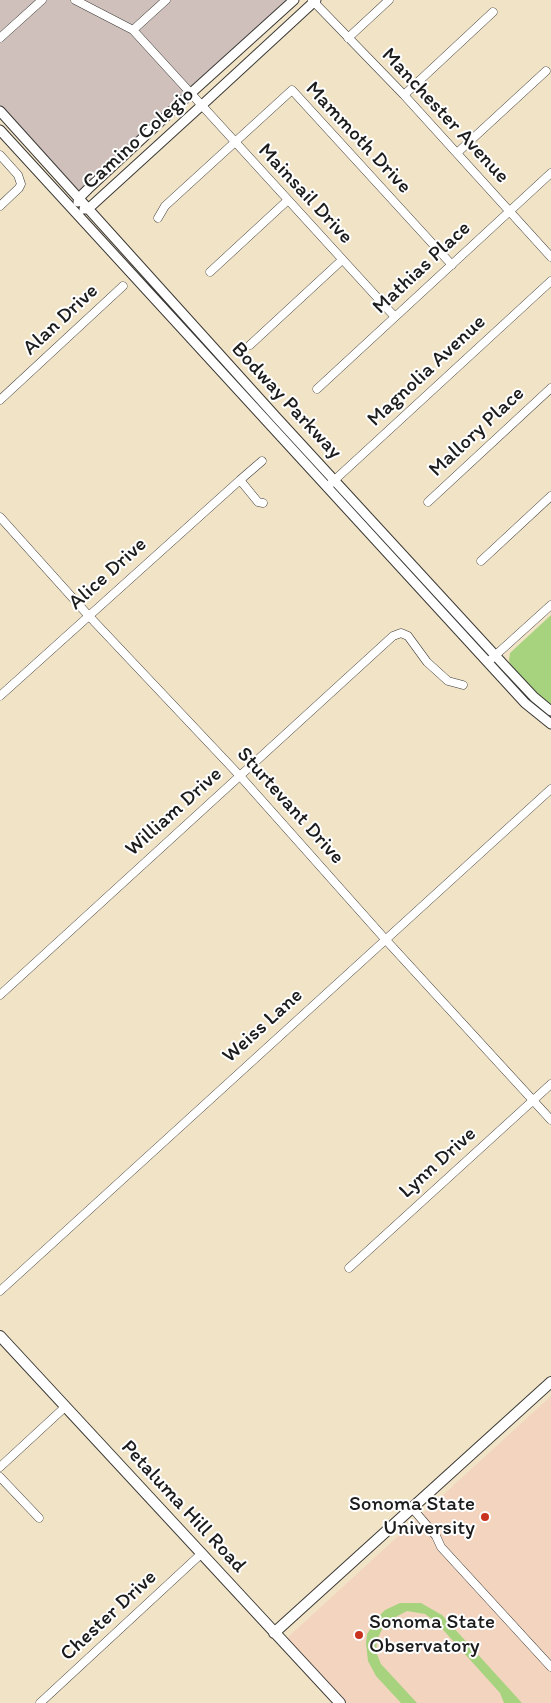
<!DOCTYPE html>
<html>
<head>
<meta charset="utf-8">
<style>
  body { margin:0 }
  canvas { display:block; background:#f1e3c6 }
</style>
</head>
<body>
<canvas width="551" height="1703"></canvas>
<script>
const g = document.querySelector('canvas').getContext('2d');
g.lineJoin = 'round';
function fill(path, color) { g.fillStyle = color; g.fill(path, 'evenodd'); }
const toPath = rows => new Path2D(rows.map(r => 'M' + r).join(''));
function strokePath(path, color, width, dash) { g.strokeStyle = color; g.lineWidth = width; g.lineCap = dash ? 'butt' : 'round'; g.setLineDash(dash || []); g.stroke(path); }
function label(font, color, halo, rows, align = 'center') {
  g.font = font + ' Itim,sans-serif'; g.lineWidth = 4; g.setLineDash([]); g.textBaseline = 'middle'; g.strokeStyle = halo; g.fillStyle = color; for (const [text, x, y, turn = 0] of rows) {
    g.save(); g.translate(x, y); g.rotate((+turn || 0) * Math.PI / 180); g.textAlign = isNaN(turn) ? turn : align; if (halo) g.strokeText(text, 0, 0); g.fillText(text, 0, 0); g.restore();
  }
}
fill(toPath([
  [551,1396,551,1703,347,1703,287,1638]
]), '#f3d4bf');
fill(toPath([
  [0,0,294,0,79,198,0,111]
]), '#cfc0bb');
fill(toPath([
  [551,615,551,706,531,689,511,668,509,660,510,653],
  [400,1603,421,1603,442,1615,522,1703,504,1703,500,1693,436,1622,425,1614,407,1611,390,1620,383,1627,377,1640,376,1652,381,1664,417,1703,401,1703,376,1676,368,1661,366,1643,367,1634,378,1617,385,1610]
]), '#a7d37f');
const minor = toPath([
  [75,0,133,30,395,317],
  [312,0,404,95,551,257],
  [133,30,166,0],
  [0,38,42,0],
  [348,38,389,0],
  [404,95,493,12],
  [457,153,546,71],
  [0,155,18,175,21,184,19,188,0,206],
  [158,218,165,206,292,90,452,265],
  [210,272,288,200],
  [250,345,342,260],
  [317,389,551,173],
  [0,400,123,286],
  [240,480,262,461],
  [327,487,551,281],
  [428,502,551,388],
  [0,517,88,615,240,776,385,939,551,1120],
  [481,561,551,496],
  [488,662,551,605],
  [0,696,240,480,258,502,263,503],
  [0,995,393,636,401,633,408,636,427,662,448,681,463,685],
  [349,1268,551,1084],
  [0,1291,551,789],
  [0,1467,65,1407],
  [0,1477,39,1518],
  [412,1508,436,1536,441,1547,551,1667],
  [40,1703,201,1554]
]);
const tertiary = toPath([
  [0,111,277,418,504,665,534,697,551,711],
  [0,130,525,703,551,724],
  [78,202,79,198,88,189,190,94,294,0],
  [84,209,88,209,201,106,316,0]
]);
const secondary = toPath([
  [0,1336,340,1703],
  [274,1633,551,1382]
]);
strokePath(minor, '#3c3a36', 9);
strokePath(tertiary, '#3c3a36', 11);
strokePath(secondary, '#3c3a36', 12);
strokePath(minor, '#fff', 8);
strokePath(tertiary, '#fff', 9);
strokePath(secondary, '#fff', 10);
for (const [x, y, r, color] of [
  [485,1517,5,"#c8321e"],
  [359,1635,5,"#c8321e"]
]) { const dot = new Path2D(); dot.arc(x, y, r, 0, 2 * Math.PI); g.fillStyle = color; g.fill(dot); strokePath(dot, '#fff', 2); }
label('21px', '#1c1c1c', '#fff', [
  ["Manchester Avenue",445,116,47],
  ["Mammoth Drive",358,138,47],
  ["Camino Colegio",139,139,-42],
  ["Mainsail Drive",305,194,47],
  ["Mathias Place",422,268,-43],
  ["Alan Drive",61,320,-43],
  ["Magnolia Avenue",427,371,-43],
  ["Bodway Parkway",286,401,47],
  ["Mallory Place",477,432,-43],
  ["Alice Drive",108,574,-42],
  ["Sturtevant Drive",290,806,48],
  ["William Drive",174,812,-42],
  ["Weiss Lane",263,1026,-42],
  ["Lynn Drive",438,1163,-42],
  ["Petaluma Hill Road",183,1507,47],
  ["Chester Drive",109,1616,-43]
]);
label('21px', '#1c1c1c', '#fff', [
  ["Sonoma State",475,1505],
  ["University",475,1529],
  ["Sonoma State",369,1623,"left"],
  ["Observatory",369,1647,"left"]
], 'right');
</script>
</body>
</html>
